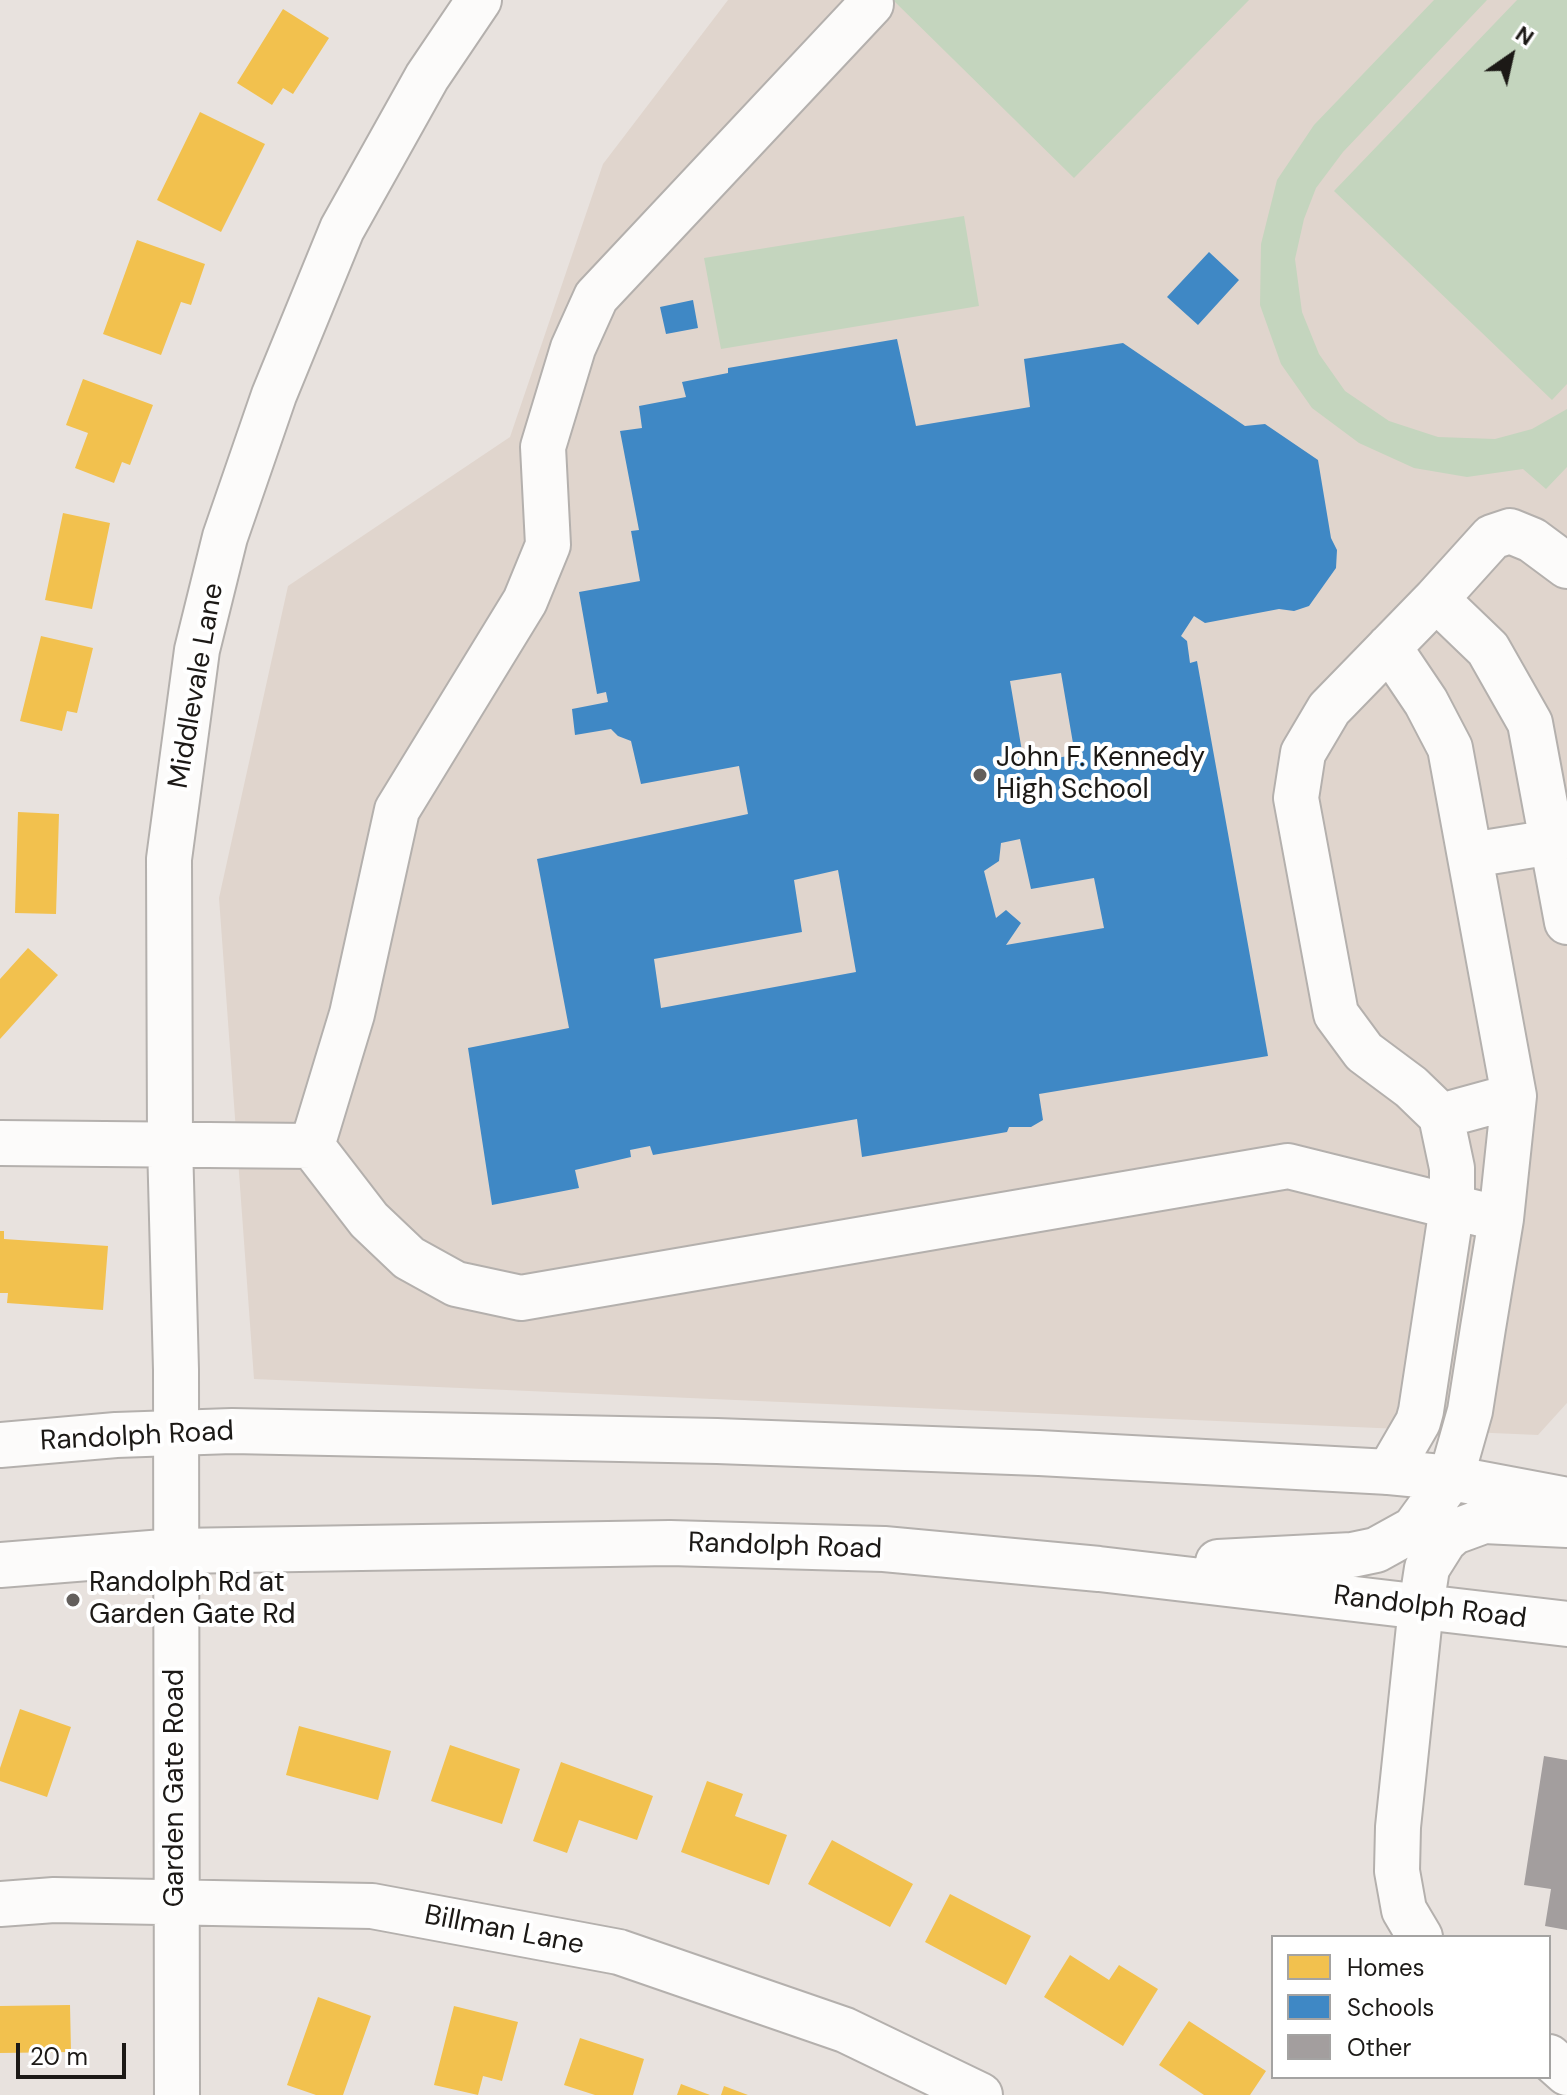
<!DOCTYPE html>
<html>
<head>
<meta charset="utf-8">
<style>
  body { margin:0 }
  #map { position:relative; width:1567px; height:2095px; overflow:hidden; background:#e8e2de; font-family:"DM Sans",sans-serif }
  canvas { display:block }
  .legend { position:absolute; left:1271px; top:1935px; width:280px; height:144px; box-sizing:border-box; background:#fff; border:2px solid #a4a3a2; margin:0; padding:10px 14px; list-style:none; font-size:24px; color:#1c1916 }
  .legend li { display:flex; align-items:center; gap:16px; height:40px }
  .legend b { width:40px; border:2px solid #a4a3a2 }
  .north { position:absolute; left:1471px; top:16px; width:80px; height:80px; -webkit-text-stroke:6px #fff; paint-order:stroke; rotate:34deg; font-size:22px; font-weight:700; line-height:32px; text-align:center; color:#1c1916 }
  .north::after { content:''; display:block; margin:auto; width:28px; height:36px; background:#1c1916; clip-path:polygon(50% 0,100% 100%,50% 72%,0 100%) }
  .scale { position:absolute; left:16px; top:2043px; width:110px; height:36px; box-sizing:border-box; border:4px solid #1c1916; border-top:0; padding-left:10px; font-size:24px; line-height:28px; white-space:nowrap; color:#1c1916; -webkit-text-stroke:6px #fff; paint-order:stroke }
</style>
</head>
<body>
<div id="map">
<canvas width="1567" height="2095"></canvas>
<ul class="legend">
<li><b style="height:22px;background:#f2c14e"></b>Homes</li>
<li><b style="height:22px;background:#3f88c5"></b>Schools</li>
<li><b style="height:22px;background:#a39e9e"></b>Other</li>
</ul>
<div class="north">N</div>
<div class="scale">20 m</div>
</div>
<script>
const g = document.querySelector('canvas').getContext('2d');
g.lineJoin = 'round';
function fill(path, color) { g.fillStyle = color; g.fill(path, 'evenodd'); }
const toPath = rows => new Path2D(rows.map(r => 'M' + r).join(''));
function strokePath(path, color, width, dash) { g.strokeStyle = color; g.lineWidth = width; g.lineCap = dash ? 'butt' : 'round'; g.setLineDash(dash || []); g.stroke(path); }
function label(font, color, halo, rows, align = 'center') {
  g.font = font + ' "DM Sans",sans-serif'; g.lineWidth = 8; g.setLineDash([]); g.textBaseline = 'middle'; g.strokeStyle = halo; g.fillStyle = color; for (const [text, x, y, turn = 0] of rows) {
    g.save(); g.translate(x, y); g.rotate((+turn || 0) * Math.PI / 180); g.textAlign = isNaN(turn) ? turn : align; if (halo) g.strokeText(text, 0, 0); g.fillText(text, 0, 0); g.restore();
  }
}
fill(toPath([
  [728,0,1567,0,1567,1403,1538,1435,254,1379,219,898,288,586,510,437,603,164]
]), '#e0d5cd');
fill(toPath([
  [893,0,1249,0,1074,178],
  [1434,0,1487,0,1343,152,1316,188,1304,219,1295,259,1302,312,1319,354,1345,391,1389,421,1438,437,1495,439,1532,429,1567,409,1567,467,1546,489,1523,469,1467,477,1414,468,1359,443,1312,408,1281,364,1260,305,1261,244,1277,180,1314,125],
  [1517,0,1567,0,1567,384,1552,400,1334,191],
  [964,216,979,306,721,349,704,258]
]), '#c4d5be');
fill(toPath([
  [283,9,329,38,293,94,283,88,272,105,237,83],
  [200,112,265,144,221,232,157,200],
  [137,240,205,264,191,305,181,302,161,355,103,334],
  [83,379,153,405,130,465,122,462,114,483,75,468,88,433,66,425],
  [63,513,110,523,92,609,45,600],
  [41,636,93,648,77,713,67,711,62,731,20,721],
  [18,812,59,814,56,914,15,913],
  [28,948,58,975,0,1039,0,979],
  [0,1231,4,1231,4,1239,108,1246,103,1310,7,1303,8,1293,0,1293],
  [20,1709,71,1727,47,1797,0,1781,0,1768],
  [299,1726,391,1751,378,1800,286,1775],
  [450,1745,520,1769,502,1824,431,1801],
  [561,1762,653,1796,637,1840,579,1820,567,1853,533,1841],
  [707,1781,743,1794,735,1816,787,1835,769,1885,681,1852],
  [832,1840,913,1884,890,1927,808,1884],
  [950,1894,1031,1936,1006,1985,925,1942],
  [1070,1955,1109,1980,1119,1965,1158,1989,1123,2046,1044,1997],
  [318,1997,371,2016,343,2095,316,2095,287,2085],
  [70,2005,71,2052,0,2053,0,2006],
  [454,2006,518,2022,502,2081,483,2076,478,2095,434,2085],
  [1189,2021,1266,2071,1250,2095,1204,2095,1159,2065],
  [580,2038,644,2059,633,2095,595,2095,564,2085],
  [681,2084,710,2095,677,2095],
  [724,2086,748,2095,721,2095]
]), '#f2c14e');
fill(toPath([
  [1209,252,1239,280,1198,325,1167,297],
  [693,300,698,328,666,334,660,307],
  [897,339,916,426,1030,407,1024,359,1123,343,1245,426,1265,424,1318,460,1331,538,1337,550,1336,568,1309,606,1294,611,1279,609,1205,623,1194,616,1181,636,1187,641,1190,663,1197,661,1268,1056,1039,1094,1043,1120,1031,1127,1009,1127,1007,1132,862,1157,857,1119,653,1155,650,1146,630,1150,631,1157,575,1170,579,1188,492,1205,468,1048,569,1028,537,859,748,814,739,766,641,784,631,741,618,736,611,729,575,735,572,709,608,702,606,692,597,694,579,592,640,581,631,531,639,530,620,431,642,428,639,406,686,397,682,382,728,373,728,368],
  [1061,673,1075,755,1024,763,1010,681],
  [1020,839,1031,889,1094,878,1104,928,1006,945,1021,923,1006,910,996,918,984,871,999,861,1001,843],
  [838,870,856,972,661,1008,654,959,802,932,794,880]
]), '#3f88c5');
fill(toPath([
  [1544,1756,1567,1760,1567,1930,1545,1926,1551,1889,1524,1885]
]), '#a39e9e');
const minor = toPath([
  [1436,599,1492,537,1510,531,1532,540,1567,566],
  [1389,647,1426,702,1450,748,1514,1096,1501,1219,1483,1328,1470,1411,1451,1478],
  [1471,855,1552,842],
  [1441,1116,1514,1096],
  [0,1143,312,1146],
  [312,1146,352,1014,397,810,525,601,548,545,543,447,573,348,596,297,871,4],
  [312,1146,369,1220,409,1258,456,1284,521,1298,1288,1166,1501,1219],
  [1389,1472,1418,1422,1421,1411,1452,1207,1452,1168,1441,1116,1411,1087,1364,1052,1336,1014,1296,798,1303,753,1329,709,1436,599,1488,649,1530,723,1567,922],
  [0,1904,54,1900,372,1906,619,1952,845,2030,980,2095],
  [1420,1937,1404,1910,1397,1871,1398,1827,1421,1607],
  [1549,2057,1567,2073],
  [177,2095,176,1370,170,1143,169,859,197,650,225,537,274,395,342,229,427,77,479,0]
]);
const major = toPath([
  [0,1445,116,1435,232,1431,717,1441,1039,1453,1389,1472,1451,1478,1567,1500],
  [1218,1562,1352,1555,1376,1550,1414,1529,1451,1478],
  [0,1565,176,1551,670,1543,884,1549,1099,1569,1567,1624],
  [1421,1607,1427,1568,1444,1541,1454,1532,1484,1521,1567,1525]
]);
strokePath(minor, '#b4b0ad', 48);
strokePath(major, '#b4b0ad', 48);
strokePath(minor, '#fcfbfa', 44);
strokePath(major, '#fcfbfa', 44);
for (const [x, y, r, color] of [
  [980,775,8,"#635f5c"],
  [73,1600,8,"#635f5c"]
]) { const dot = new Path2D(); dot.arc(x, y, r, 0, 2 * Math.PI); g.fillStyle = color; g.fill(dot); strokePath(dot, '#fff', 3); }
label('28px', '#1c1916', '#fff', [
  ["Middlevale Lane",197,686,-80],
  ["Randolph Road",137,1437,-3],
  ["Randolph Road",785,1547,2],
  ["Randolph Road",1430,1608,7],
  ["Garden Gate Road",176,1788,-90],
  ["Billman Lane",504,1931,11]
]);
label('28px', '#1c1916', '#fff', [
  ["John F. Kennedy",996,759],
  ["High School",996,791],
  ["Randolph Rd at",89,1584],
  ["Garden Gate Rd",89,1616]
], 'left');
</script>
</body>
</html>
